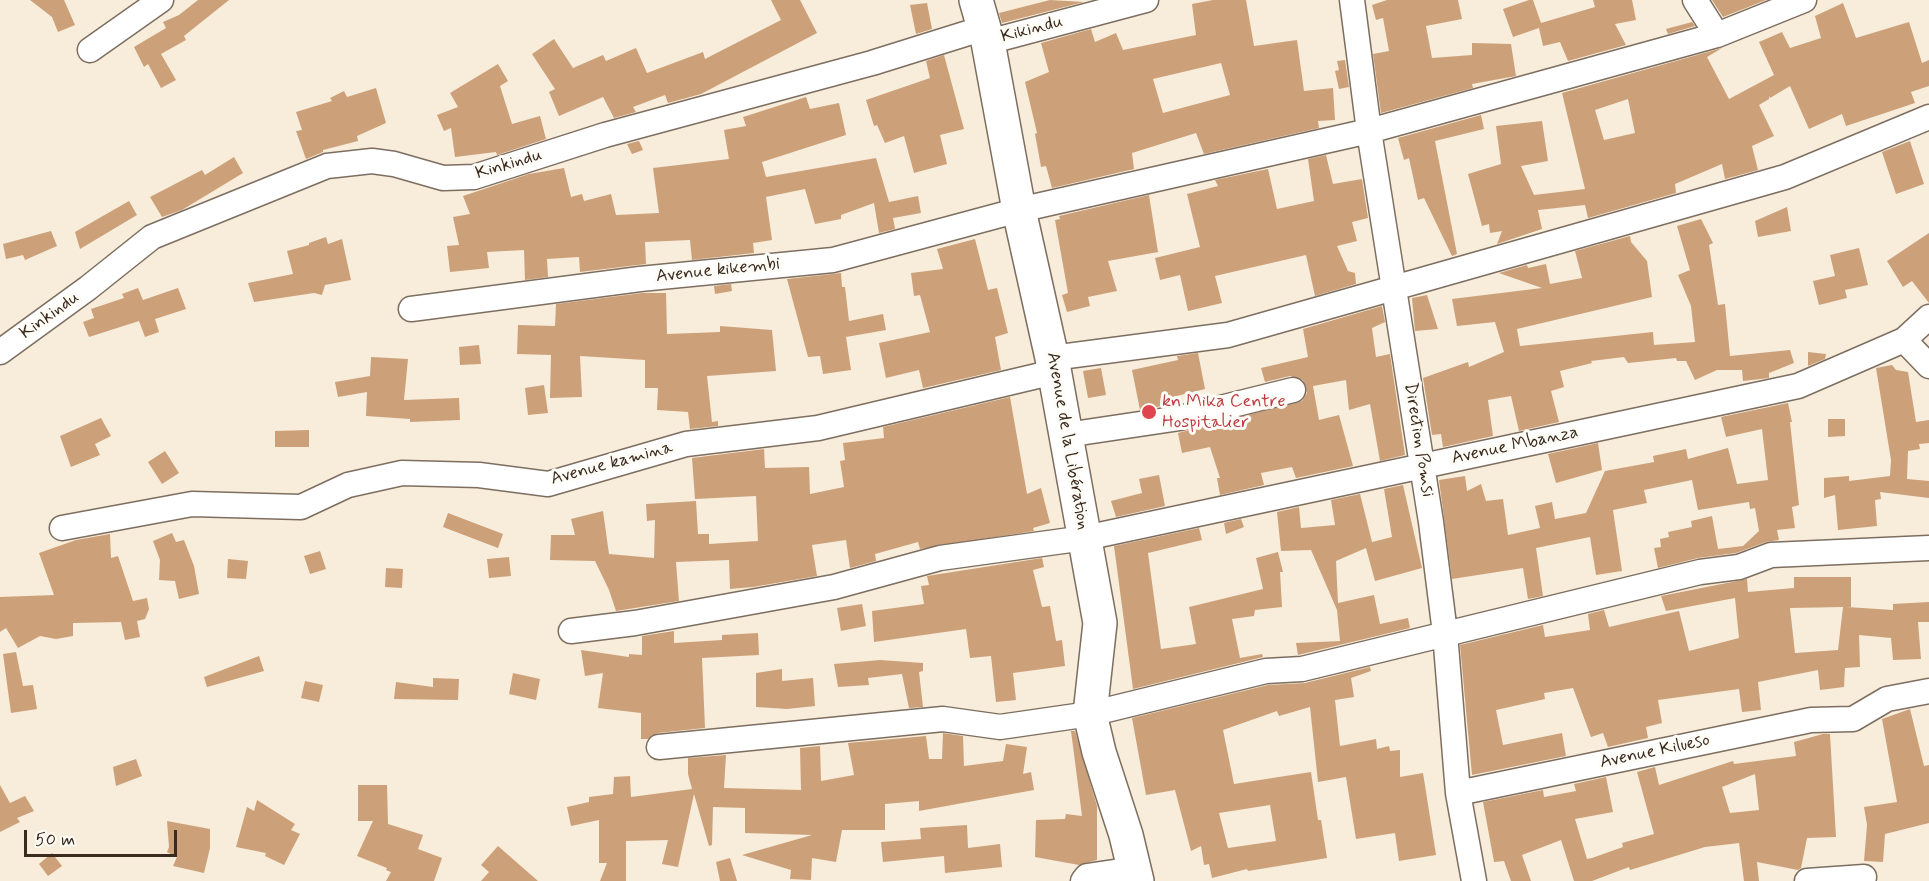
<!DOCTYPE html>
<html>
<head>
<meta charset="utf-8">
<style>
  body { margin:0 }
  #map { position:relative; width:1929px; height:881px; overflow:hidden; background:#f8ecda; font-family:Mynerve,sans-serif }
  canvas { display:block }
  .scale { position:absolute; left:24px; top:830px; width:153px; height:27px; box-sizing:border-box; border:3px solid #3b2a1e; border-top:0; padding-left:8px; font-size:18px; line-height:21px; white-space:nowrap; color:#3b2a1e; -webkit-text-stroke:4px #fdfcf7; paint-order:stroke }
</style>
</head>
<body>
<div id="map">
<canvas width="1929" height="881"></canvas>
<div class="scale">50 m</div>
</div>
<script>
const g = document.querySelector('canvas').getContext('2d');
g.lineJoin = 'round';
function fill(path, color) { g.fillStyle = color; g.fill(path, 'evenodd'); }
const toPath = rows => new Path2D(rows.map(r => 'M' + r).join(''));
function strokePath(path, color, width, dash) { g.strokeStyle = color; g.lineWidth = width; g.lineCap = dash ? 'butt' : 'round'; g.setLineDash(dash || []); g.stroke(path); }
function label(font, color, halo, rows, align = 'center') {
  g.font = font + ' Mynerve,sans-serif'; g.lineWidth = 6; g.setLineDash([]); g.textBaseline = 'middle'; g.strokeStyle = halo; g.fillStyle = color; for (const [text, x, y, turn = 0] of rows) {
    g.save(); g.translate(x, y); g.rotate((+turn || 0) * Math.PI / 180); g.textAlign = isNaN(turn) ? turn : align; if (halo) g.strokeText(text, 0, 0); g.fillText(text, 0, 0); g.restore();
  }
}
fill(toPath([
  [30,0,64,0,75,25,58,32,52,17],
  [198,0,229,0,184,36,186,40,161,54,176,80,161,88,148,64,144,67,134,47,166,28,163,22,179,15],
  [771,0,800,0,817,33,701,94,668,103,665,95,633,107,636,112,614,118,603,97,559,116,549,92,555,89,532,54,554,39,573,68,603,55,606,61,636,48,647,73,703,52,705,59,781,20],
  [1050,0,1084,2,1002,23,999,13],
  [1213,0,1246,0,1254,46,1297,40,1304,91,1333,88,1335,120,1318,121,1319,128,1204,154,1196,133,1132,153,1134,169,1052,188,1046,166,1041,167,1035,134,1037,133,1025,82,1049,72,1041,43,1091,29,1095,42,1116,33,1123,50,1196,35,1192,4],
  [1221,63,1230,95,1163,113,1153,79],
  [1387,0,1458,0,1462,19,1426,26,1432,58,1472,55,1472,43,1511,44,1516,76,1472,84,1473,88,1381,113,1373,54,1389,51,1383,18,1376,20,1372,5],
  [1529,0,1533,0,1541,23,1595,7,1593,0,1632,0,1636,20,1615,24,1626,45,1568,61,1560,42,1543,46,1539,28,1513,37,1503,9],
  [1712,0,1766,0,1723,17],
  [927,3,932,29,916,34,910,5],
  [1843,3,1856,38,1909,22,1922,63,1929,60,1929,86,1911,92,1915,103,1846,126,1842,114,1809,129,1790,86,1770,98,1769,96,1769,99,1759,105,1774,136,1752,146,1758,170,1725,179,1722,164,1675,184,1676,193,1588,218,1585,205,1538,210,1542,229,1497,244,1502,231,1490,233,1489,224,1482,226,1468,174,1501,164,1496,126,1542,121,1548,161,1521,166,1534,195,1585,189,1562,93,1722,48,1707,57,1729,99,1774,75,1759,42,1782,32,1790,48,1821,38,1815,16],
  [1628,99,1635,133,1604,140,1595,110],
  [1692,22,1695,26,1668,34,1666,29],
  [944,55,964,129,940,135,947,164,914,173,904,136,885,143,877,125,874,126,866,100,930,78,926,61],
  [1345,60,1349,87,1339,89,1335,71,1339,70,1337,61],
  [498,64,508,81,500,86,512,124,540,116,546,139,497,155,496,152,455,157,451,128,444,131,437,115,458,107,450,93],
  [376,88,386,123,357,136,358,141,323,150,323,152,306,159,296,131,302,130,296,112,332,101,330,98,344,91,347,97],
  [806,97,810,109,839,103,846,135,762,162,766,177,876,158,889,202,918,196,921,213,893,218,895,229,879,233,874,203,841,215,841,219,815,224,805,189,766,197,772,240,753,243,754,253,692,260,690,240,645,242,646,264,580,272,579,257,547,259,548,277,525,280,524,250,487,252,489,268,450,272,447,246,459,245,453,217,470,214,463,196,529,174,564,168,571,197,582,194,584,201,611,194,616,215,659,213,653,168,729,159,724,130,746,126,743,117],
  [1481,115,1484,129,1435,141,1457,254,1452,256,1424,198,1418,200,1409,158,1404,160,1398,138],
  [639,141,643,150,632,154,627,144],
  [1910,141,1924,184,1896,194,1882,152],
  [1326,155,1333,184,1362,179,1368,218,1352,222,1357,241,1337,246,1348,271,1355,273,1356,284,1315,296,1306,255,1215,276,1222,303,1188,311,1180,275,1160,280,1155,258,1200,247,1187,194,1218,186,1215,180,1268,169,1277,209,1314,201,1308,159],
  [234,157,243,173,182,210,162,217,150,197,202,170,205,175],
  [1149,195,1158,252,1108,261,1117,291,1088,297,1090,306,1067,312,1062,295,1068,293,1055,220,1060,219,1059,216],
  [129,201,137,215,80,249,75,232],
  [1787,207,1791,231,1758,237,1755,221],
  [1701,219,1713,243,1709,245,1718,305,1725,304,1730,356,1790,350,1794,363,1769,373,1769,378,1743,381,1742,370,1717,370,1695,380,1686,361,1677,361,1676,358,1628,363,1624,357,1591,361,1592,363,1560,371,1564,387,1551,391,1559,422,1519,431,1511,396,1488,400,1493,436,1443,447,1441,434,1432,435,1423,378,1468,362,1469,367,1504,352,1495,322,1457,326,1452,299,1542,288,1499,273,1527,265,1528,268,1546,264,1550,284,1582,278,1575,251,1630,236,1631,242,1647,261,1652,297,1517,329,1520,346,1653,332,1654,345,1695,342,1691,306,1678,275,1690,270,1677,226],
  [51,231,57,246,25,260,23,255,6,259,3,244],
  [1929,233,1929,303,1912,281,1903,287,1887,261],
  [326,237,328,244,342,239,351,280,325,285,322,295,314,293,254,302,248,283,293,274,287,251,309,245,309,243],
  [975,239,988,290,997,288,1008,333,995,337,1001,370,923,388,919,370,886,378,879,343,930,332,920,295,914,296,911,273,943,269,937,249],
  [1859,248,1868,285,1845,290,1847,298,1819,305,1813,281,1835,276,1830,255],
  [841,273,842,287,845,287,849,321,883,314,886,330,846,337,851,370,823,374,820,356,808,357,787,279],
  [731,284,732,291,715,294,714,286],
  [138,288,143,300,178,288,186,309,155,319,159,332,145,337,139,321,89,337,83,322,94,318,91,309,124,298,122,294],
  [642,293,666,293,667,334,720,332,720,326,772,330,776,371,707,376,712,422,718,421,718,426,690,429,688,412,657,410,658,388,645,388,645,360,580,356,582,397,550,398,551,355,517,354,518,325,555,326,556,304],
  [1427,295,1438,329,1415,331,1412,298],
  [1382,306,1385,322,1372,328,1376,357,1390,354,1405,455,1380,461,1370,404,1349,410,1346,380,1313,386,1319,420,1339,415,1353,466,1296,478,1292,467,1261,473,1264,485,1220,495,1217,478,1220,478,1210,447,1182,453,1178,433,1302,401,1307,393,1303,380,1290,376,1265,382,1261,368,1308,357,1303,329],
  [479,345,481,364,460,365,459,347],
  [1808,352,1826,354,1825,359,1808,366],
  [1198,353,1205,389,1160,400,1162,406,1140,410,1132,370,1178,360,1177,356],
  [371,357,408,359,404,400,459,398,460,420,410,422,410,419,366,416,367,392,338,397,335,382,370,376],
  [1892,365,1896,370,1908,372,1916,422,1929,420,1929,443,1919,444,1920,449,1908,451,1907,479,1929,481,1929,498,1880,492,1881,499,1875,500,1877,526,1838,530,1835,495,1824,498,1824,478,1849,476,1849,481,1890,476,1891,460,1876,368],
  [1101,368,1106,395,1088,398,1083,371],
  [544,385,548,413,528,415,525,388],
  [1010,397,1027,494,1041,488,1050,523,1033,528,1034,531,920,549,918,542,875,554,876,561,850,568,846,540,812,545,817,576,753,587,730,589,729,560,676,562,679,601,616,611,609,590,595,561,550,560,551,535,575,535,571,519,603,511,609,554,654,558,655,520,647,521,646,504,696,501,698,534,709,534,709,544,758,541,756,496,695,499,692,458,764,449,765,468,809,467,810,494,844,487,840,461,845,460,843,443,884,438,883,427],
  [1788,403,1792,422,1790,422,1799,505,1792,507,1795,528,1777,530,1779,540,1766,542,1736,553,1698,558,1658,568,1654,548,1661,547,1660,539,1669,537,1668,532,1692,527,1691,521,1712,516,1718,549,1743,546,1759,531,1755,508,1750,509,1749,502,1698,510,1692,480,1644,490,1647,503,1613,510,1622,571,1596,575,1590,537,1536,548,1543,596,1528,599,1523,568,1452,579,1439,480,1465,476,1467,491,1481,484,1486,501,1503,499,1508,535,1540,528,1535,506,1552,502,1555,519,1586,513,1605,471,1654,462,1653,456,1686,449,1688,459,1728,448,1737,484,1768,480,1762,429,1726,437,1721,417],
  [101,418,111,436,95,444,100,455,71,467,60,436],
  [1828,419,1845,419,1845,436,1828,437],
  [309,430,309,447,275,447,275,431],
  [1598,443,1602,470,1556,483,1548,454],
  [165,451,179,473,162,484,148,462],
  [1159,475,1165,506,1116,517,1111,501,1142,493,1139,479],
  [1403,485,1422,568,1375,581,1366,548,1336,561,1338,603,1374,595,1380,624,1408,618,1410,628,1298,655,1296,643,1340,641,1337,610,1311,550,1281,551,1277,512,1299,507,1301,528,1335,525,1331,500,1360,494,1372,542,1392,537,1384,489],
  [448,513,503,534,498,548,443,527],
  [1241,519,1244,527,1226,534,1224,523],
  [1199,528,1202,540,1148,553,1161,649,1196,644,1189,607,1263,589,1256,558,1278,552,1283,572,1280,572,1282,607,1255,610,1254,616,1232,619,1240,658,1262,654,1263,657,1133,689,1114,546],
  [172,533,176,542,184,540,194,566,199,594,179,599,175,581,159,580,160,560,153,541],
  [110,534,111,558,118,556,133,601,147,598,149,609,145,619,137,621,140,637,125,640,121,622,73,623,73,636,56,639,40,636,18,648,6,628,0,632,0,597,54,595,39,553,76,540],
  [320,551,326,569,310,574,304,556],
  [509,557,511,576,489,578,487,559],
  [1042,558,1044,567,1033,570,1042,607,1050,606,1056,641,1062,640,1065,666,1013,673,1016,700,996,702,991,656,970,658,966,629,874,642,872,611,924,604,921,586,929,585,927,576],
  [228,559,248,561,246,579,227,578],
  [386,568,403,569,402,588,385,587],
  [1794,577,1851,577,1851,607,1847,607,1893,610,1893,604,1929,602,1929,622,1918,622,1921,659,1893,660,1891,638,1859,635,1860,667,1845,668,1844,687,1820,690,1818,670,1758,682,1761,710,1742,712,1739,689,1658,700,1662,723,1646,727,1648,738,1608,747,1603,733,1591,737,1573,688,1544,693,1545,699,1496,710,1503,745,1562,733,1566,756,1472,775,1460,645,1543,625,1545,637,1590,630,1588,614,1604,610,1609,627,1679,611,1689,651,1739,638,1735,598,1666,611,1661,596,1747,579,1748,592,1794,588],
  [1843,607,1838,650,1795,653,1790,608],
  [862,604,866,626,841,631,837,608],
  [674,631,674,643,722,640,722,635,758,633,759,655,702,658,705,728,658,733,648,739,641,739,641,713,598,708,603,673,585,676,581,650,629,657,629,654,642,655,642,636],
  [16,652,23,686,33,685,37,709,11,713,3,654],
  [259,656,264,671,207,687,204,677],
  [880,660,923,663,923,671,919,672,923,707,909,708,902,674,868,678,869,685,838,687,834,664],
  [1370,667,1371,671,1351,678,1354,697,1335,700,1340,746,1376,739,1377,749,1389,746,1390,751,1400,750,1400,777,1423,773,1436,855,1399,861,1395,833,1356,839,1346,777,1318,782,1310,707,1279,716,1277,711,1223,730,1234,784,1311,772,1318,820,1321,820,1327,858,1248,871,1247,869,1212,878,1209,864,1204,865,1201,846,1191,851,1175,790,1146,795,1132,718,1268,685,1305,683],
  [1270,805,1276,841,1228,848,1219,813],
  [782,669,782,681,813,678,815,706,787,709,756,707,756,673],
  [513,673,540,679,536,700,509,694],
  [433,678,459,679,458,700,394,699,396,682,433,687],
  [305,681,323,685,319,702,301,698],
  [1910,709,1924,766,1929,765,1929,823,1885,834,1883,862,1864,861,1867,825,1864,807,1897,802,1882,719],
  [1071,731,1075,731,1097,806,1097,860,1079,865,1035,857,1036,820,1065,819,1066,814,1082,816],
  [943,733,963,736,964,766,1003,761,1006,744,1027,747,1023,774,1031,772,1034,790,919,811,919,801,885,804,885,830,842,830,836,862,812,858,811,880,790,879,791,870,742,855,812,835,745,833,745,808,713,807,712,845,709,846,694,794,678,867,662,864,668,840,626,841,626,881,600,881,607,863,599,863,599,820,571,826,567,807,589,802,589,797,613,794,614,777,630,776,631,797,692,789,688,774,688,758,726,755,724,788,801,790,800,748,820,746,821,781,854,775,848,743,926,736,929,759,942,759],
  [1823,734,1830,734,1836,837,1807,838,1801,868,1798,870,1757,862,1759,881,1744,881,1739,843,1705,847,1630,870,1629,867,1592,881,1574,881,1561,840,1522,855,1531,881,1511,881,1504,861,1494,862,1483,802,1543,790,1544,797,1576,791,1574,784,1606,777,1613,812,1575,819,1587,859,1592,858,1623,847,1622,843,1654,834,1637,772,1655,767,1659,785,1733,761,1734,764,1796,756,1794,742],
  [1755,774,1759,810,1730,813,1722,787],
  [136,759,142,776,116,786,113,767],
  [0,785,10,803,25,796,34,811,17,818,20,822,0,832],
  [358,785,387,785,388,824,423,835,418,849,442,858,434,881,386,881,391,872,386,870,387,868,357,856,373,821,358,821],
  [257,800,295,824,291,830,300,834,284,865,265,856,266,853,236,847,247,807,254,811],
  [167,821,210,829,210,848,204,873,173,866,177,857,167,852,169,847],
  [967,825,968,848,1000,844,1002,867,945,873,944,856,883,862,881,842,921,839,920,828],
  [498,846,538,881,481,881,489,872,481,865],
  [52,853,62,866,48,876,39,864],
  [730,858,737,881,720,881,716,862]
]), '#cca17a');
const minor = toPath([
  [1352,0,1369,131,1431,522,1445,633,1458,793,1474,881],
  [1695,0,1717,35],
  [988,42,1146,0],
  [90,50,161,0],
  [411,309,640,279,833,260,1019,210,1369,131,1717,35,1804,0],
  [1904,340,1929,366],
  [0,352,88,288,152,237,327,166,372,161,394,164,443,178,474,177,605,135,872,63,984,28],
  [1052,358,1228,335,1785,177,1929,117],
  [1066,435,1180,418,1293,390],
  [62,528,192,504,301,507,348,485,402,473,479,475,548,484,686,444,818,428,1054,372],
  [571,631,635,623,834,587,940,558,1085,538,1798,386,1904,340,1929,317],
  [659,747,943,719,1000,727,1090,714,1266,671,1302,669,1700,572,1739,567,1771,555,1929,548],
  [1458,793,1811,720,1853,719,1887,699,1929,691],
  [1083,881,1087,876,1134,869],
  [1807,881,1864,877]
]);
const highway = toPath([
  [976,0,988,42,1019,210,1052,358,1100,623,1090,714,1099,752,1126,835,1137,881]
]);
strokePath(minor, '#7d6e60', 27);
strokePath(highway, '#7d6e60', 36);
strokePath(minor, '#fff', 24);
strokePath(highway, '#fff', 33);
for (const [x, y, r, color] of [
  [1149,412,8,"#e0444e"]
]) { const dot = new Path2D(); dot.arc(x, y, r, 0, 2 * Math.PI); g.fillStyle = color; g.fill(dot); strokePath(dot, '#fdfcf7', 2); }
label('18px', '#3b2a1e', '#fdfcf7', [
  ["Kikindu",1032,30,-15],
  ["Kinkindu",509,165,-17],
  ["Avenue kikembi",718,271,-6],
  ["Kinkindu",50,316,-36],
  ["Direction Pomsi",1418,440,81],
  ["Avenue de la Libération",1067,441,80],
  ["Avenue Mbanza",1515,446,-12],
  ["Avenue kamina",612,464,-15],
  ["Avenue Kilueso",1655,752,-12]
]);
label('18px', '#be3a42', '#fdfcf7', [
  ["kn Mika Centre",1162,402],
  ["Hospitalier",1162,423]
], 'left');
</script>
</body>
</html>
